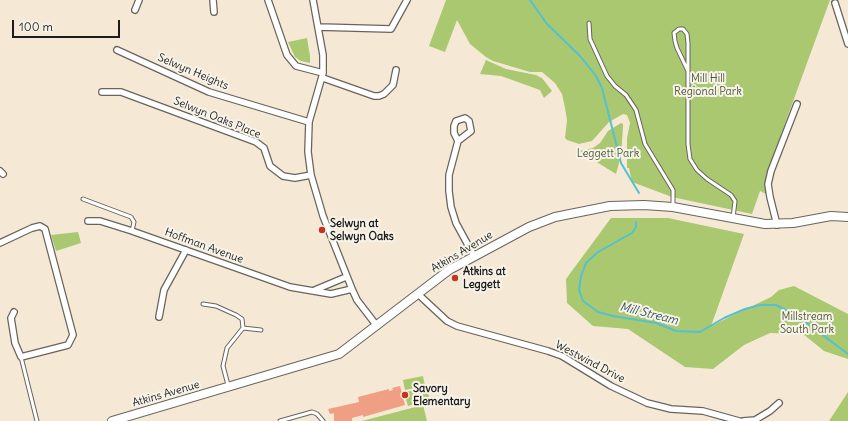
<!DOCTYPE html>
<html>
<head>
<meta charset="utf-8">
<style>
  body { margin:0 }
  #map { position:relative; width:848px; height:421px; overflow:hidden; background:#f5e9d6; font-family:Delius,sans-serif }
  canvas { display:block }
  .scale { position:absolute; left:12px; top:20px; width:108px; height:18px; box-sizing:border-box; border:2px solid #1c1c1c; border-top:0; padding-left:5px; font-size:12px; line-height:14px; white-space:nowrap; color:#1c1c1c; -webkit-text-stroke:3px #f7f3e8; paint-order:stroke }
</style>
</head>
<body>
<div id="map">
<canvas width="848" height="421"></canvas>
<div class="scale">100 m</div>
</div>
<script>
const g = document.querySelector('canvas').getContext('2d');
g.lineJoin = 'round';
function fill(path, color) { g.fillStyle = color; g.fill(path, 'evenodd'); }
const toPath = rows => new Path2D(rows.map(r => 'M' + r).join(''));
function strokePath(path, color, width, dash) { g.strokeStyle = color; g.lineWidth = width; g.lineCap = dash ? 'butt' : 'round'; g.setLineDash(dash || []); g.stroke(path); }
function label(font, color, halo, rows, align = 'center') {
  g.font = font + ' Delius,sans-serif'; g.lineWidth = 4; g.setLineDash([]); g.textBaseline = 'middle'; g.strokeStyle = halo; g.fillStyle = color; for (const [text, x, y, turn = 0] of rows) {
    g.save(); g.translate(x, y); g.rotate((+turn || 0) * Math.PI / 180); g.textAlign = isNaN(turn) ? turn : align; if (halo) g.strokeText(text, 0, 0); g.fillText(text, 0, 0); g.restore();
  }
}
fill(toPath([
  [446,0,830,0,768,170,766,194,760,191,752,214,672,197,632,182,629,168,627,168,627,138,630,123,627,115,623,114,609,122,592,141,579,144,567,140,565,138,567,120,565,108,562,94,555,83,542,72,530,72,493,61,486,57,470,44,457,20,445,52,429,46],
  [307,38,310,56,310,63,301,61,295,57,288,42],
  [486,60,506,69,536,75,542,78,552,91,544,98,540,90,501,76,480,74],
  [621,123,623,124,623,127,621,156,616,174,579,151,593,148,600,143,608,131],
  [611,218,668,218,744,234,711,326,771,297,779,290,794,286,848,314,848,359,824,351,803,334,770,333,744,345,713,369,685,367,628,329,593,326,567,303,566,279],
  [78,232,81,243,56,251,51,235],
  [423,376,425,386,405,390,403,380],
  [426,386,430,400,408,406,404,393],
  [848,392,848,421,829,421],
  [423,405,427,421,362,421]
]), '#a9c870');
strokePath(toPath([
  [530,0,547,24,581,57,596,76,602,88,621,163,639,193],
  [636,222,636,227,632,233,598,252,586,263,581,276,579,290,583,301,598,312,613,316,656,323,676,331,700,332,724,318,745,309,760,305,776,305,799,317,848,354]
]), '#55c0d0', 2);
fill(toPath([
  [400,386,405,405,363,417,363,415,352,418,352,421,334,421,334,413,330,414,328,409,359,402,358,397,389,389,389,391,393,390,392,388]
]), '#f09e84');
const lane = toPath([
  [589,23,590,39,607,76,615,86,626,95,636,110,645,144,673,190,673,206],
  [688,71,677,48,675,41,674,33,679,29,683,29,687,34,688,43,688,144,690,159,697,170,707,179,731,195,735,201,733,218],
  [83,199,131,217,134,222,132,231],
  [203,304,216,306,236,315,242,319,243,328],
  [21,357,37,421],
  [228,385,223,366,227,348,243,328,261,330],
  [280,421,312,412,317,414,323,421]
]);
const street = toPath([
  [213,0,214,12],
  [268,0,287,55,296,66,323,73],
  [313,0,323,55,323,73,309,122,308,152,311,175,323,216,352,289,357,300,377,326],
  [835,3,848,44],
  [135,10,139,0],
  [318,27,391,29,407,0],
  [117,50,209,92,309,122],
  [323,78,374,96,379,96,384,94,393,85,396,70],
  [102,92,121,92,256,142,264,148,270,166,283,176,295,178,311,175],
  [458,141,454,133,454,126,456,121,465,118,469,121,471,131,458,141,449,175,449,191,451,207,456,223,474,256],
  [0,171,3,174],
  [88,221,100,221,132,231,290,287,331,294,352,289],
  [777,225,770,197,768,184,771,171,797,104],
  [0,243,32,228,40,226,45,229,73,335,68,345,21,357,15,343,11,318,14,312],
  [315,290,346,277],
  [418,294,447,321,457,326,548,351,562,356,611,386,647,403,671,409,703,411,739,421],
  [159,317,164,290,186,250],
  [743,421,755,420,770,411,779,403]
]);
const secondary = toPath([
  [112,421,339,354,449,270,529,227,555,217,610,206,644,205,673,207,765,224,793,223,831,216,848,217]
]);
strokePath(lane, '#68645d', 5);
strokePath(street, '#68645d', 8);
strokePath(secondary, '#68645d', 10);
strokePath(lane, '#fff', 3);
strokePath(street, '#fff', 5.5);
strokePath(secondary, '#fff', 8);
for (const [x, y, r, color] of [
  [322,230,4,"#c8321e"],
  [455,278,4,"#c8321e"],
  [405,395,4,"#c8321e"]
]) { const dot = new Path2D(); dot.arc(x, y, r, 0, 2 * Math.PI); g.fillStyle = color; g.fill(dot); strokePath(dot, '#f7f3e8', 1.5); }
label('11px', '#1c1c1c', '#f7f3e8', [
  ["Selwyn Heights",193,72,23],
  ["Selwyn Oaks Place",217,118,22],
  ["Hoffman Avenue",204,246,20],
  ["Atkins Avenue",462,252,-31],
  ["Westwind Drive",590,362,28],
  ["Atkins Avenue",166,394,-16]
]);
label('11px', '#4d5839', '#f7f3e8', [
  ["Mill Hill",708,79],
  ["Regional Park",708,92],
  ["Leggett Park",608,154],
  ["Millstream",807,317],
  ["South Park",807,330]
]);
label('bold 11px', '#1c1c1c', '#f7f3e8', [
  ["Selwyn at",330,224],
  ["Selwyn Oaks",330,237],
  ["Atkins at",463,272],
  ["Leggett",463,285],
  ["Savory",413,389],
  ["Elementary",413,402]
], 'left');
label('italic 12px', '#30555b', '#f7f3e8', [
  ["Mill Stream",649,314,14]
]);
</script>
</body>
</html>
